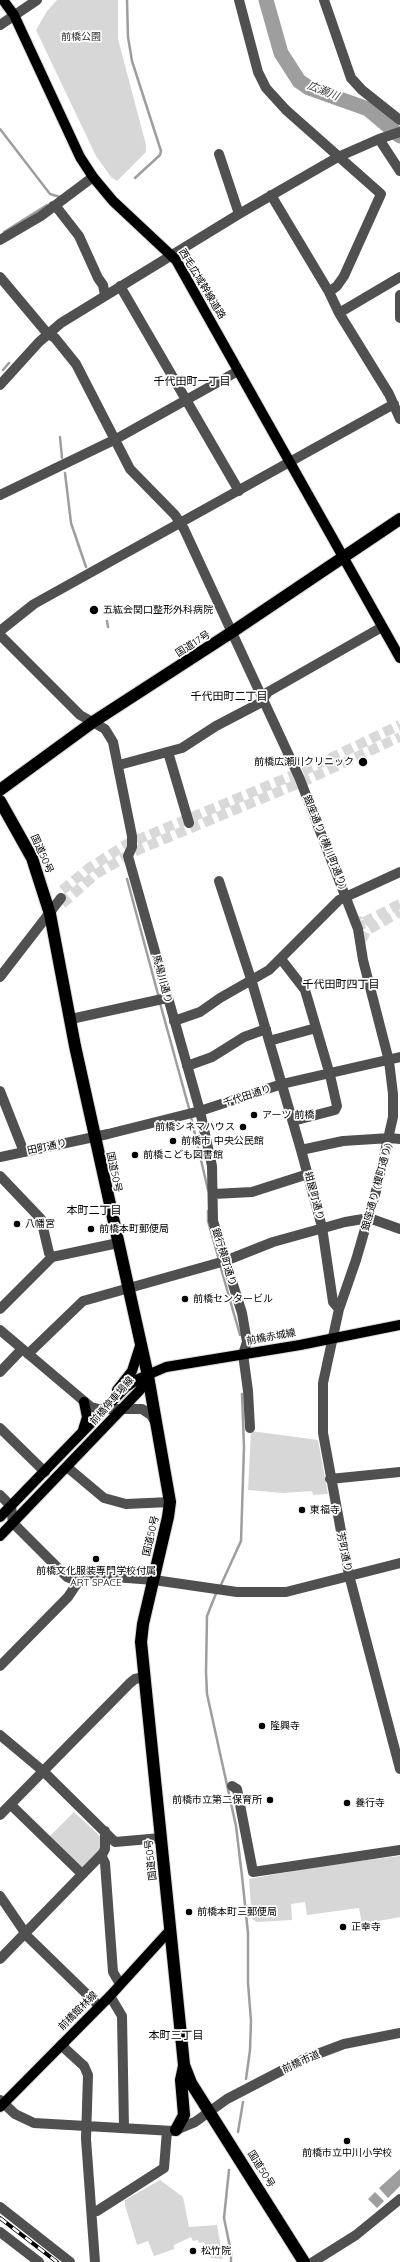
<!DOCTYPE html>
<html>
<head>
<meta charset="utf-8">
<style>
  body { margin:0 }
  canvas { display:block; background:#fff }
</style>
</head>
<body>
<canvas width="400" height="2262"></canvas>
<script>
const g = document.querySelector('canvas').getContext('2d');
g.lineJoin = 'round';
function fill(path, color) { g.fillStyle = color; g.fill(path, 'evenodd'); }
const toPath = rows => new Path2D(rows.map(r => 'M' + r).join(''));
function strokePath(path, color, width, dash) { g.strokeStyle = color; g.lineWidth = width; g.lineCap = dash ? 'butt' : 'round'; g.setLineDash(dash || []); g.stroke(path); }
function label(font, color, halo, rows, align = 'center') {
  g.font = font + ' Quicksand,"Noto Sans JP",sans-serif'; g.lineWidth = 3.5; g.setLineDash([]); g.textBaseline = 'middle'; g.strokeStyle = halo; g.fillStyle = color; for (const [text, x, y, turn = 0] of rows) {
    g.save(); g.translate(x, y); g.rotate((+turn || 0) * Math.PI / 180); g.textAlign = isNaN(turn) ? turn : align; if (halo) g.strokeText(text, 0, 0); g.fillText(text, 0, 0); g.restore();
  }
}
fill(toPath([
  [57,0,118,0,118,39,146,145,146,152,117,181,111,177,96,156,36,30,47,11],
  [251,1431,318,1440,328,1494,313,1495,312,1491,283,1493,248,1490],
  [74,1812,100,1836,101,1852,84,1869,80,1869,48,1838],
  [400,1856,400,1917,362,1924,359,1908,307,1915,305,1902,291,1904,292,1920,257,1922,252,1919,249,1879,327,1865],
  [160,2180,183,2197,189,2227,217,2225,223,2259,211,2258,204,2242,199,2243,198,2240,193,2241,191,2237,174,2245,174,2249,154,2256,148,2241,137,2245,125,2205,125,2200]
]), '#d7d7d7');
fill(toPath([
  [400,2169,400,2186,388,2198,379,2188],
  [375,2192,384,2201,377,2208,368,2199]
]), '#9e9e9e');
strokePath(toPath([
  [127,0,128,37,132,61,161,151,160,155,135,178],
  [0,129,50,194,60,197],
  [4,232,47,205],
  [3,370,9,363],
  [60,437,62,458],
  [65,473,71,523,86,567],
  [107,621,108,627],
  [127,879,159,998],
  [160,1003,190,1112],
  [191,1117,208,1190],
  [208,1211,208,1221,219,1260],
  [220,1265,240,1335],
  [220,1587,241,1541,244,1447,242,1394],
  [217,1591,207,1616,206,1672,207,1694,236,1826,242,1876,248,1933,248,1983,251,2021,250,2050,246,2079],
  [238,2132,243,2102],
  [229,2170,224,2218,231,2252,231,2262]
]), '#9e9e9e', 2.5);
strokePath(toPath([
  [266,0,281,53,299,81,309,88,368,109,400,136]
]), '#9e9e9e', 15);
strokePath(toPath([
  [62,904,60,892,89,868,127,844,303,771,400,725],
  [62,904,96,874,138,850,307,780,400,737],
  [400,904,362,923,359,921,363,938,366,931,400,912]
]), '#d9d9d9', 10, [10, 5]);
const major = toPath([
  [3,0,14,15,80,157,93,177,113,201,176,260,400,658],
  [117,1390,132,1371,140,1346],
  [83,1430,87,1417,84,1402],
  [0,1517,125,1388,138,1379,166,1367,300,1345,400,1325],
  [0,1536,140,1390,148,1376],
  [0,2107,110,1996,171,1929]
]);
const highway = toPath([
  [0,790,93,722,232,632,400,519],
  [0,801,32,858,50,914,75,1046,148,1376,170,1502,168,1517,143,1624,141,1642,184,2065,191,2083,304,2262],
  [176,2130,184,2115,181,2080,184,2066]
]);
strokePath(major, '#dbdbdb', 12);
strokePath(highway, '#dbdbdb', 14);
strokePath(toPath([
  [239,0,258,72,266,88,286,110,381,194,344,276,337,286,329,292],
  [324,0,351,78,362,90,400,120],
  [0,25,37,0],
  [379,139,400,171],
  [219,154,239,214],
  [271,195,329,292,339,313,389,394,400,419],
  [53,206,58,209,79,236,98,278,103,285,105,295],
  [0,240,41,216,93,177],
  [0,277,47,333,55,338,76,364,130,469,175,515,184,529,299,777,358,929,363,960,389,1061,393,1094,393,1117,376,1191,356,1260,339,1309,323,1383,323,1433,349,1575,400,1769],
  [120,286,239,491],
  [400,295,400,318],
  [339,313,400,277],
  [0,385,39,342,61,323,239,214,338,157,379,139,400,132],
  [0,495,116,439,238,371],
  [0,631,34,604,394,404],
  [0,635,80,715,105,729,113,742,132,836,132,847,128,856,200,1111,212,1166,213,1221,242,1313,247,1342,243,1354,248,1391,250,1428],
  [168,752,189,823],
  [119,765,182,748,216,726,260,703,268,692,382,627],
  [219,881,251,979,301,1150,322,1227,333,1302,339,1309],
  [281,959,305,990,330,1075,337,1106,335,1110,293,1121],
  [0,977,61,898],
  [71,1019,167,998],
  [174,1021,200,1012,220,998,269,970,339,900,400,872],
  [269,1041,316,1028],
  [187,1066,212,1057,244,1037,266,1029],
  [0,1091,24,1152],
  [301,1150,343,1141,390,1138,400,1139],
  [0,1157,108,1134,200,1111,282,1084,400,1057],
  [0,1176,41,1219,49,1253,52,1257],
  [214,1194,252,1192,308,1174],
  [0,1309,52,1257,118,1243],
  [0,1330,91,1407,99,1409,142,1409,151,1415,156,1423],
  [28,1354,83,1301,225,1261,273,1242,345,1222,369,1218,400,1229],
  [0,1372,22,1349],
  [0,1428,45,1472],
  [67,1467,104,1498,126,1504,170,1502],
  [330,1479,400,1472],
  [0,1495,11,1506,13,1523,67,1577,75,1580,88,1575,154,1580,237,1592,286,1592,400,1563],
  [0,1666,68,1597,80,1579],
  [0,1735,43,1771,115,1842,161,1838],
  [232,1786,237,1789,253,1872,400,1850],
  [11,1805,82,1874],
  [0,1815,130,1683,135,1679,144,1677],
  [101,1855,105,1863,113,1972,120,1984],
  [0,1896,28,1937,99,2006],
  [0,1959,103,1853,105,1849,105,1831],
  [110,1996,122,2016,124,2128],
  [61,2045,84,2066,88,2075,86,2139,95,2262],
  [0,2100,15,2114,34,2123,173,2131,195,2122,227,2099,304,2059,344,2044,400,2033],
  [0,2207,70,2262],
  [92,2212,97,2211,164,2168,167,2131],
  [0,2232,39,2262],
  [313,2262,356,2235,400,2199]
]), '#505050', 10);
strokePath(major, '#000', 10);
strokePath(highway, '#000', 12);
const rail = toPath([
  [0,2218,57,2262]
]);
strokePath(rail, '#000', 4);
strokePath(rail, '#fff', 2.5, [8]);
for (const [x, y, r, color] of [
  [94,610,5,"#000"],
  [363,762,5,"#000"],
  [254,1115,4,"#000"],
  [243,1127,4,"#000"],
  [173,1141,4,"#000"],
  [135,1155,4,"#000"],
  [17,1224,4,"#000"],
  [91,1229,4,"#000"],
  [185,1299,4,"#000"],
  [302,1510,4,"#000"],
  [96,1559,4,"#000"],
  [262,1726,4,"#000"],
  [270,1800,4,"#000"],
  [347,1803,4,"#000"],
  [189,1912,4,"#000"],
  [343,1927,4,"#000"],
  [347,2141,4,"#000"],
  [193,2251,4,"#000"]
]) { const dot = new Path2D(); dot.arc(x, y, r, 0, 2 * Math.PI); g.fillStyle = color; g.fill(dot); strokePath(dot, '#fff', 1.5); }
label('10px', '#2e2e2e', '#fff', [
  ["前橋公園",81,37]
]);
label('10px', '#000', '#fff', [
  ["西毛広域幹線道路",202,284,59],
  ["国道17号",193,644,-33],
  ["銀座通り (横川町通り)",325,842,68],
  ["国道50号",42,854,66],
  ["馬場川通り",162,979,75],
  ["千代田通り",247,1096,-18],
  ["田町通り",47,1147,-12],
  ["国道50号",114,1172,78],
  ["銀座通り (榎町通り)",377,1187,-75],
  ["紺屋町通り",314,1196,75],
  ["銀行横町通り",224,1257,73],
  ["前橋赤城線",271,1337,-10],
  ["前橋停車場線",112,1401,-49],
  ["国道50号",151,1536,-77],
  ["芳町通り",344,1552,78],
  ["国道50号",151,1860,-96],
  ["前橋館林線",78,2011,-45],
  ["前橋市道",301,2062,-24],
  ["国道50号",261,2169,58]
]);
label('10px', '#000', '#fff', [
  ["五紘会関口整形外科病院",103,610],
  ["前橋広瀬川クリニック",354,762,"right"],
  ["アーツ 前橋",262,1115],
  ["前橋シネマハウス",235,1127,"right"],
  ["前橋市 中央公民館",181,1141],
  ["前橋こども図書館",143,1155],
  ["八幡宮",25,1224],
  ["前橋本町郵便局",99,1229],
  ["前橋センタービル",193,1299],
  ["東福寺",310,1510],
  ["前橋文化服装専門学校付属",96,1571,"center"],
  ["ART SPACE",96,1583,"center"],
  ["隆興寺",270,1726],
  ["前橋市立第二保育所",262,1800,"right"],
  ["養行寺",355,1803],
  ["前橋本町三郵便局",197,1912],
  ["正幸寺",351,1927],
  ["前橋市立中川小学校",347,2153,"center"],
  ["松竹院",201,2251]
], 'left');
label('italic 11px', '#3f3f3f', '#fff', [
  ["広瀬川",323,91,22]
]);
label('11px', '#000', '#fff', [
  ["千代田町一丁目",192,382],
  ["千代田町二丁目",229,697],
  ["千代田町四丁目",341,985],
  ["本町二丁目",94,1211],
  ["本町三丁目",176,2036]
]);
</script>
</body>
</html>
